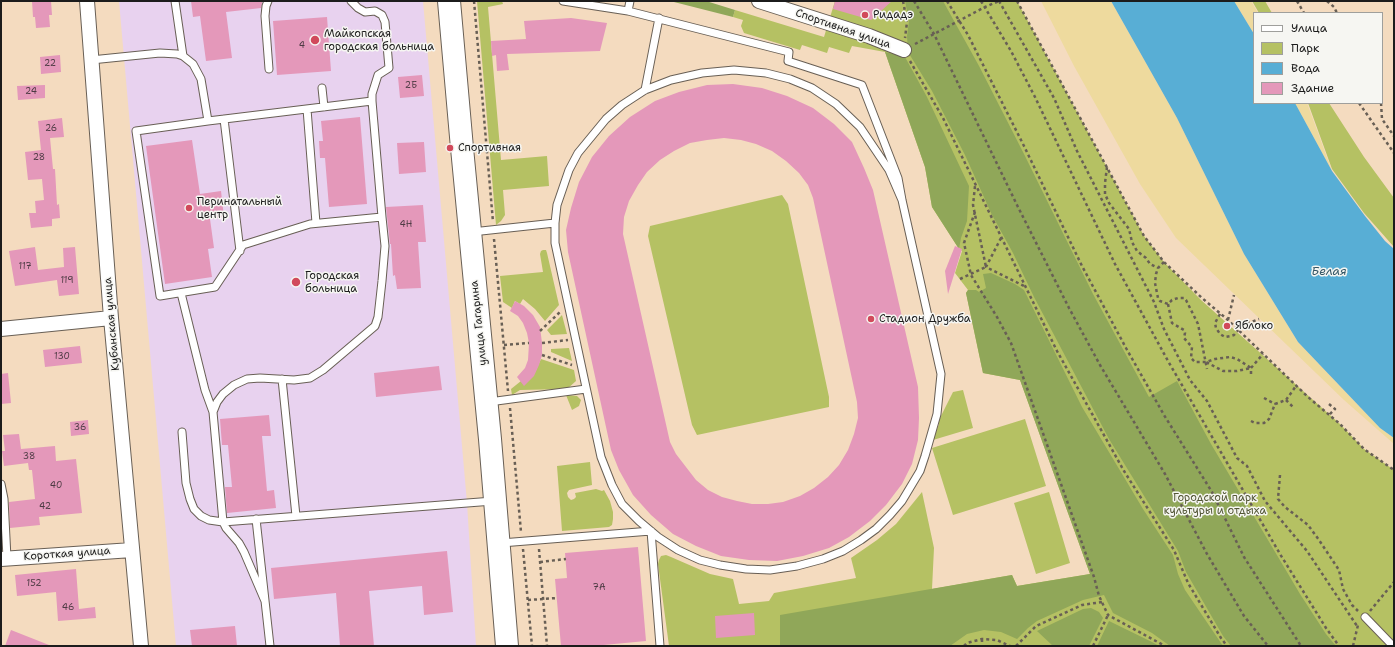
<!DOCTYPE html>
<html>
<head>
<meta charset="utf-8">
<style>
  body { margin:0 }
  #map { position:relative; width:1395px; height:647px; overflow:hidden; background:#f4dbbf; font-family:"Shantell Sans",sans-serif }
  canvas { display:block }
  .frame { position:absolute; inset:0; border:2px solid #1c1c1c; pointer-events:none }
  .legend { position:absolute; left:1253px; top:12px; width:130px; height:92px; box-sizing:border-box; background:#f6f6f2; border:1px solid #9f9f9c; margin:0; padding:5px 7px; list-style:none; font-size:12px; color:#1c1c1c }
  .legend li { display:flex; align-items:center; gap:8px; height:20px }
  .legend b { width:20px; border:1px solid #9f9f9c }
</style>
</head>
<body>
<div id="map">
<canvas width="1395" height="647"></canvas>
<div class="frame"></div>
<ul class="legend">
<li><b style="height:5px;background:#fff"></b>Улица</li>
<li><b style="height:11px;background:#b5c163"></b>Парк</li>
<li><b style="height:11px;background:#58aed5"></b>Вода</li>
<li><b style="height:11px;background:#e498ba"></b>Здание</li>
</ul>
</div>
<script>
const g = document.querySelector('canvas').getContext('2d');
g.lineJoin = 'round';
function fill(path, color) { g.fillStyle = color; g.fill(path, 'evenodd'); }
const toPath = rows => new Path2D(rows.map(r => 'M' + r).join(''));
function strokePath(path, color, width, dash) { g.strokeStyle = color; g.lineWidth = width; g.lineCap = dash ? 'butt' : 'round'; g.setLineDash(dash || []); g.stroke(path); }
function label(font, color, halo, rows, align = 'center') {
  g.font = font + ' "Shantell Sans",sans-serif'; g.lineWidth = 3; g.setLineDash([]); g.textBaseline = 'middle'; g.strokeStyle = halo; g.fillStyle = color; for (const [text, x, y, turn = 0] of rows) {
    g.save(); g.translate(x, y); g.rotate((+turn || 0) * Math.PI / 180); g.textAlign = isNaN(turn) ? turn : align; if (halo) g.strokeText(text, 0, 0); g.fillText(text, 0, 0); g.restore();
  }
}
fill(toPath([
  [119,1,423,1,467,503,476,646,176,646]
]), '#e8d2ef');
fill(toPath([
  [477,1,502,1,503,4,488,7,501,160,547,156,549,186,503,190,505,215,501,221,496,225],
  [835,1,1017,1,1144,236,1164,262,1201,300,1340,424,1364,449,1394,470,1394,646,669,646,658,564,659,560,661,556,666,555,671,557,710,574,733,579,739,604,769,601,774,593,856,578,851,558,877,540,896,524,922,492,934,548,932,589,1012,575,1017,586,1090,574,1020,380,983,373,966,293,968,290,955,273,962,251,959,249,932,207,925,167,885,52,852,46,849,53,829,47,827,53,802,45,800,50,744,33,741,26,743,20,733,17,735,10,824,37],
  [1252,1,1265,1,1272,13,1259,13],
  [1308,103,1329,103,1364,157,1394,198,1394,247,1364,213,1332,169],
  [782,195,788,204,829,397,829,407,697,435,692,425,648,236,650,226],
  [543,250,546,250,547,253,559,305,545,321,535,309,523,299,520,304,515,301,512,308,503,302,500,276,543,272,540,254,541,251],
  [562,315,567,334,551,335,547,330],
  [569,348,572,361,551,352,551,349],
  [541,359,574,370,576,381,567,389,520,390,512,395,511,389,521,381,533,376],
  [963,390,973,428,933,440,939,424,939,420,953,392],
  [566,395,577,396,581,400,579,406,572,410],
  [1025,419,1046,486,953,515,932,448],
  [590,462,592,485,569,490,567,493,568,497,571,500,574,499,576,497,575,493,596,489,602,491,604,490,610,501,613,512,613,519,612,525,609,527,562,531,557,466],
  [1049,492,1070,563,1036,574,1014,503]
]), '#b5c163');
fill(toPath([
  [670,1,706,1,735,10,733,17],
  [905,1,943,1,979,66,1024,154,1093,294,1149,397,1177,381,1211,444,1300,594,1326,634,1336,646,1231,646,1223,636,1186,572,1178,551,1109,439,1034,297,1013,253,992,215,965,155,932,91,908,52,907,36,909,21],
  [885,52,905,57,927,97,969,186,967,221,961,238,959,249,932,207,925,167],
  [991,273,1015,284,1024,290,1082,407,1143,509,1173,555,1178,574,1185,590,1223,646,1170,646,1152,633,1113,613,1104,595,1083,600,1037,621,1028,628,1017,639,1001,632,984,630,967,634,950,646,780,646,780,615,1012,575,1017,586,1090,574,1020,380,983,373,966,293,968,290,976,290,979,292,986,288,983,274],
  [1091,608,1099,612,1103,618,1089,646,1053,646,1037,631,1083,609],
  [1109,621,1152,642,1159,646,1097,646]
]), '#90a759');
fill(toPath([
  [1041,1,1111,1,1177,118,1244,254,1298,342,1380,428,1394,438,1394,444,1344,400,1176,238,1140,184,1074,66],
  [1234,1,1251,1,1258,13,1254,13,1254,34],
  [1295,103,1307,103,1332,171]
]), '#eeda9e');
fill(toPath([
  [1111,1,1234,1,1254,34,1254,103,1295,103,1332,171,1365,216,1385,241,1394,249,1394,438,1380,428,1298,342,1244,254,1177,118]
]), '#58aed5');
fill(toPath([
  [32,1,51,1,52,15,49,15,50,27,36,28,35,17,33,17],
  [191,1,262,1,262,3,261,8,226,12,232,58,206,61,200,16,193,17],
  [835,1,892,1,871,20,833,9],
  [327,17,331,71,277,75,273,21],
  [571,18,607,23,600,51,507,54,509,70,497,71,496,55,492,56,491,41,526,39,524,21],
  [60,55,61,72,41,74,40,57],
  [422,75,424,96,400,98,398,77],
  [733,84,762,88,787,96,813,108,834,124,852,142,864,168,873,190,918,387,919,418,918,440,912,464,902,484,886,505,870,521,849,537,829,548,803,556,777,561,749,560,721,556,696,546,673,534,651,515,633,495,619,470,611,450,568,252,566,230,571,208,579,182,592,157,609,136,630,117,655,101,679,92,707,85],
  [724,138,741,140,756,144,772,151,786,161,799,173,808,185,813,198,857,402,858,418,854,434,848,450,839,465,828,477,814,488,800,496,783,502,768,504,752,504,737,501,722,497,708,490,696,480,676,454,670,442,623,234,624,217,629,201,638,185,647,172,660,160,674,151,690,143,707,140],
  [45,85,45,98,18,100,17,86],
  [360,117,367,204,329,207,325,158,320,158,319,141,323,141,321,121],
  [62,118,64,137,50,138,53,169,55,169,57,205,59,204,60,218,52,219,52,226,31,228,29,213,36,213,35,201,44,200,42,179,28,180,25,152,41,150,38,121],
  [192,140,200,194,221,191,224,217,210,219,214,248,208,249,212,277,165,284,146,146],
  [424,142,426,172,399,174,397,143],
  [423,205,426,242,418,242,421,288,397,289,395,275,393,276,391,244,390,244,386,207],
  [955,246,962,249,948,294,945,271],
  [35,247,38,270,64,267,63,248,75,247,79,294,59,296,57,280,15,286,9,251],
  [515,301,524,306,533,315,540,327,542,343,542,355,539,365,534,376,524,386,517,377,525,368,528,360,529,343,527,333,523,323,518,316,510,311],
  [80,346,82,363,45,367,43,350],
  [439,366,442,390,376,397,374,373],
  [8,373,11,403,1,404,1,374],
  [269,415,271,436,262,436,267,491,274,490,276,508,227,513,225,487,232,487,228,445,222,445,220,419],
  [88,420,89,434,71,436,70,422],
  [19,434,21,449,55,446,56,461,76,459,82,513,39,517,40,525,10,528,9,502,35,499,32,470,29,470,28,463,4,466,2,451,5,451,3,435],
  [638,547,646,641,593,646,561,646,555,579,567,578,565,553],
  [447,551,453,612,424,615,422,586,369,591,374,646,340,646,336,593,274,599,271,568],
  [76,569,79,609,95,607,96,618,58,621,56,592,17,596,15,575],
  [754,613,755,635,716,638,715,616],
  [235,626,237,646,192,646,190,630],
  [11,630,49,645,49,646,5,646]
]), '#e498ba');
const service = toPath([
  [175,1,183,56],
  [268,1,266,6,265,16,269,69],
  [563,1,628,11,789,52,788,61,862,85,898,178,902,200,941,374,937,414,925,456,920,471,902,501,890,515,876,529,861,540,843,551,823,559,797,566,770,570,746,569,720,565,700,560,678,550,658,537,639,521,622,504,612,485,601,457,555,243,555,223,557,205,569,170,578,153,606,119,622,105,645,90,671,80,702,73,734,70,766,73,790,79,812,88,836,104,860,127,889,170,902,200],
  [628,11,630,1],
  [91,60,160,53,177,54,183,56,193,64,201,79,208,121,372,101],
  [322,88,324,107],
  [645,90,659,18],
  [307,109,316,223],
  [224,119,240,251],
  [208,121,136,131,160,296,215,287,243,245,310,224,382,217,372,101,372,94,378,75,389,68,385,22,382,15,375,11,365,12,358,8,351,1],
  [472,232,555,223],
  [181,293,205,390,213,412,223,522,493,501],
  [282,379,296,516],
  [489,402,586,389],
  [213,412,217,402,223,394,234,385,247,379,260,378,294,380,310,378,323,370,375,326,378,317,382,281,385,246,382,217],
  [182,432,186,483,190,499,194,509,201,516,209,520,223,522,226,528,239,543,244,552,265,601],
  [1,484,4,499,7,558],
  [256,519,270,646],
  [501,543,651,531,660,646],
  [1365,617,1393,646]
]);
const minor = toPath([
  [87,1,111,318,141,646],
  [759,1,869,36,904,50],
  [1,329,111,318],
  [1,559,132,550]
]);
const primary = toPath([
  [449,1,462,148,490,439,507,646]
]);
strokePath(service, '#685f55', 9);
strokePath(minor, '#685f55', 16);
strokePath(primary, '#685f55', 24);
strokePath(toPath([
  [474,1,493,222],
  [903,1,907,22,905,38],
  [914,1,934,34,1017,205,1069,308,1100,365,1165,474,1207,554,1244,616,1268,646],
  [947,1,968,35,1024,146,1082,266,1126,348,1164,415,1212,492,1244,557,1301,646],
  [981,1,1011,51,1035,97,1115,264,1168,361,1280,554,1326,628,1339,646],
  [999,1,1054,98,1077,151,1154,302,1164,329,1190,380,1207,401,1237,458,1247,466,1265,501,1307,551,1357,626],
  [1017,1,1144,236,1164,262,1202,298,1228,320,1308,397,1340,424,1364,449,1394,470],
  [1297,1,1304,13],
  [1327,1,1334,7,1337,13],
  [915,44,985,7,999,1],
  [910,61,943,118,1057,351,1124,471,1174,550,1188,583,1221,638,1227,646],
  [1359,103,1394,153],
  [1381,103,1382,119,1394,136],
  [1107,167,1105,183,1105,194,1109,203,1129,229,1132,242,1137,251,1146,258,1150,264,1158,268],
  [975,212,964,243,971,275,997,317,1011,343,1094,577,1099,596,1108,615,1165,646],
  [1001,238,986,267,1024,286],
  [494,239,508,391],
  [1164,262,1158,268,1156,274,1155,283,1158,298,1160,301,1168,304,1172,300,1178,298,1184,298,1186,300,1198,324,1207,369],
  [960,279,986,267,973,205,975,186],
  [1168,304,1172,323,1184,330,1185,333,1184,338,1192,347,1191,358,1195,362,1206,362,1215,359,1230,357,1237,359,1251,368,1237,371,1223,371,1206,362],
  [1220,314,1215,323,1216,328,1220,334,1225,337,1231,336,1234,335,1238,330],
  [1228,320,1234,295],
  [1236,328,1259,319],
  [540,331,560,312],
  [542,343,568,340],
  [504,345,529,343],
  [542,355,572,365],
  [1251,374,1251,368,1263,354],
  [1264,398,1275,404],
  [1286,400,1293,407],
  [1329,404,1335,409,1329,415],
  [510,408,521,532],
  [1251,421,1255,423,1264,423,1269,419,1275,404,1286,400,1296,386],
  [1280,475,1278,499,1285,507,1308,525,1319,540,1339,570,1343,589,1352,605,1358,611],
  [523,549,532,646],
  [539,549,547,646],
  [540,562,566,559],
  [528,600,557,598],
  [1370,611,1394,582],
  [982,639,982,646],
  [964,646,967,643,982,639,997,640,1010,646],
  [1016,646,1036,626,1082,605,1102,602],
  [1093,646,1108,615],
  [1353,646,1358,625]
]), '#685f55', 2.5, [3, 3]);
strokePath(service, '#fff', 7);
strokePath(minor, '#fff', 14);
strokePath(primary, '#fff', 22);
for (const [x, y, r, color] of [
  [865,15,4,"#d1495b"],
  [315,40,5,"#d1495b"],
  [450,148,4,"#d1495b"],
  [189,208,4,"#d1495b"],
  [296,282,5,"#d1495b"],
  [871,319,4,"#d1495b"],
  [1227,326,4,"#d1495b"]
]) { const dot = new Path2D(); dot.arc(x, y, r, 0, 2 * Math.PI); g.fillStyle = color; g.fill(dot); strokePath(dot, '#f6f6f2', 1.5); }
label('9px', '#4e3b44', null, [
  ["4",302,46],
  ["22",50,64],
  ["2Б",411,86],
  ["24",31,92],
  ["26",51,129],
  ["28",39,158],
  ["4Н",406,225],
  ["117",25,267],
  ["119",67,281],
  ["130",62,357],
  ["36",80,428],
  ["38",29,457],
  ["40",56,486],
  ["42",45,507],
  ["152",34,584],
  ["7А",599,588],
  ["46",68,608]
]);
label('11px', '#1c1c1c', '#f6f6f2', [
  ["Ридадэ",873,15],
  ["Майкопская",324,34],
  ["городская больница",324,47],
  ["Спортивная",458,148],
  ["Перинатальный",197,202],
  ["центр",197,215],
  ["Городская",305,276],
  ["больница",305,289],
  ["Стадион Дружба",879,319],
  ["Яблоко",1235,326]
], 'left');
label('11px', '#1c1c1c', '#f6f6f2', [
  ["Спортивная улица",843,29,19],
  ["улица Гагарина",479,323,-96],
  ["Кубанская улица",112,324,-95],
  ["Короткая улица",67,554,-4]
]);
label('11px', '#525635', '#f6f6f2', [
  ["Городской парк",1215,498],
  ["культуры и отдыха",1215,511]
]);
label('italic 12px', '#345666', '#f6f6f2', [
  ["Белая",1329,272]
]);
</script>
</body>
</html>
